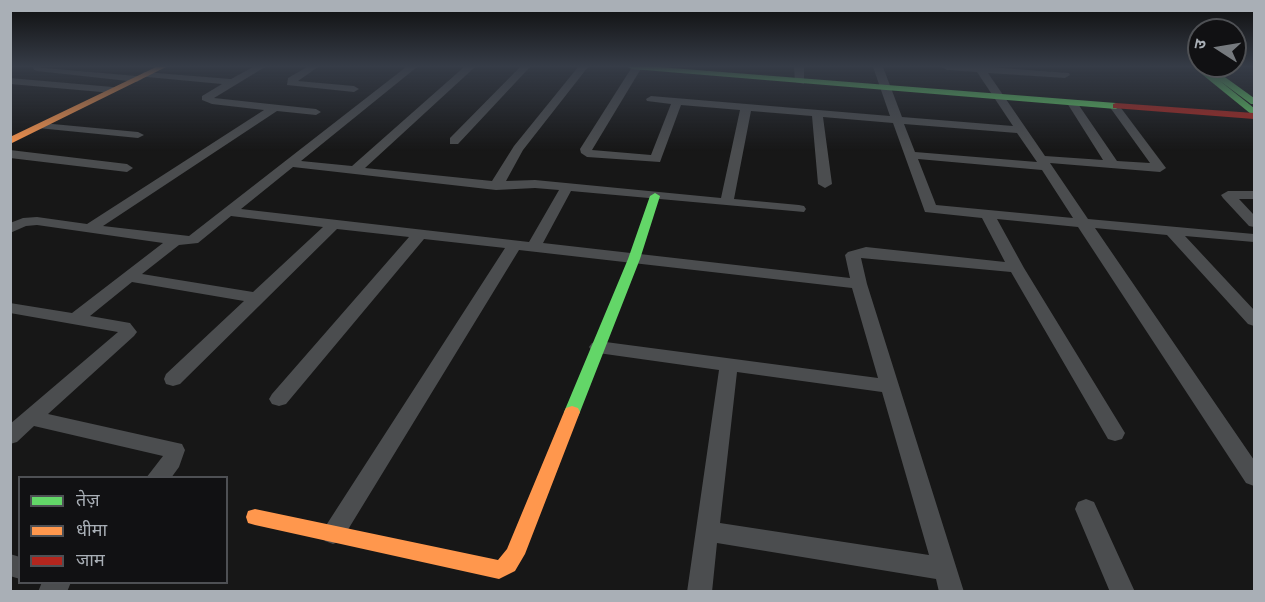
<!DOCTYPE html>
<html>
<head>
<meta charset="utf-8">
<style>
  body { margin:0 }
  #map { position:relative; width:1265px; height:602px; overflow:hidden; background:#171717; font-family:Overpass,"Noto Sans Devanagari",sans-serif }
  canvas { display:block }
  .frame { position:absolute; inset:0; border:12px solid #a9afb6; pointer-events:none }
  .legend { position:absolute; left:18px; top:476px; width:210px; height:108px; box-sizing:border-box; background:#111113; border:2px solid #4e5054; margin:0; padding:8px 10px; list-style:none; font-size:18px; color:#a9afb6 }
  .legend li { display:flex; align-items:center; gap:12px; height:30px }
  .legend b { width:30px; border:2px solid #4e5054 }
  .north { position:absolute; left:1187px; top:18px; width:60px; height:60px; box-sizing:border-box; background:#111113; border:2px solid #4e5054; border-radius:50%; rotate:282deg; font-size:16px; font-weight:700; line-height:24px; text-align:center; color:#a9afb6 }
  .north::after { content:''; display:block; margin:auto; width:21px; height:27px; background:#767a7e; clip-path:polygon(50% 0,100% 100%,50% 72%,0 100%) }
</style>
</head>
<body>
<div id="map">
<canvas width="1265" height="602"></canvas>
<div class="frame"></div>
<ul class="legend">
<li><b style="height:8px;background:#63d668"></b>तेज़</li>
<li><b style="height:8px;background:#ff974d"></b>धीमा</li>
<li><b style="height:8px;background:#b3261e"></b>जाम</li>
</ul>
<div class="north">उ</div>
</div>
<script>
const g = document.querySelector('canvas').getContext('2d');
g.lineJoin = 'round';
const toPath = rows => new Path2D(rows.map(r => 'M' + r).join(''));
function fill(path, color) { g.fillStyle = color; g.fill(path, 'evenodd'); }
fill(toPath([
  [33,67,137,76,142,79,137,82,37,71,34,70,33,67],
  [253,67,265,67,214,98,316,109,321,112,316,115,277,111,103,226,189,236,406,67,417,67,301,161,352,166,464,67,475,67,365,168,492,181,514,146,578,67,588,67,523,150,506,181,535,180,721,198,740,110,681,105,660,162,587,157,581,153,580,149,632,67,642,67,592,150,651,155,671,104,647,101,646,99,651,96,890,116,873,67,883,67,902,117,1013,126,977,72,947,70,942,67,988,67,1069,73,1070,75,1065,78,988,73,1045,156,1103,160,1067,103,1072,100,1076,101,1117,161,1150,163,1109,106,1114,103,1118,104,1166,168,1160,172,1050,163,1088,219,1254,234,1254,242,1185,236,1254,310,1254,326,1248,324,1167,235,1095,228,1254,460,1254,486,1246,483,1078,227,997,219,1024,268,1125,433,1122,439,1115,441,1108,439,1011,272,861,258,867,284,964,592,939,592,936,579,717,543,712,592,687,592,719,370,598,353,592,351,589,347,592,343,598,341,878,378,852,288,519,250,341,541,333,544,325,541,321,534,325,527,505,248,424,239,286,404,279,406,272,404,269,399,272,394,409,237,337,229,180,384,173,386,166,384,164,379,166,374,244,301,132,282,90,316,130,323,137,332,134,336,48,414,182,444,185,450,179,467,171,478,146,478,163,456,34,426,17,442,10,444,10,424,118,332,10,313,10,303,72,313,163,243,37,225,26,226,10,233,10,223,23,218,37,217,87,224,264,110,212,104,202,100,202,96,222,84,147,77,142,74,144,72,231,79,253,67],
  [751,111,812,116,818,184,825,188,832,184,823,117,893,123,925,212,982,218,1005,262,866,247,848,252,845,255,850,278,543,243,571,191,804,212,806,209,804,206,799,205,734,199,751,111],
  [904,124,1017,133,1037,162,915,152,904,124],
  [918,159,1042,170,1073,218,936,205,918,159],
  [293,167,496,190,535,188,559,190,529,242,241,209,293,167],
  [231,216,323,227,253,292,142,274,179,245,198,243,231,216],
  [737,372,882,392,929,555,720,523,737,372],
  [307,67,318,67,298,81,354,86,359,89,354,92,287,85,288,78,307,67],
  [520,67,530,67,458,144,450,144,450,138,520,67],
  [794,67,804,67,804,84,795,82,794,67],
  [10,78,113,87,118,90,113,93,10,84,10,78],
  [42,123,138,132,144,135,138,138,38,128,36,126,42,123],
  [10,150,127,164,133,168,127,172,10,158,10,150],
  [1228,191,1254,191,1254,199,1239,199,1254,215,1254,227,1249,226,1223,198,1221,195,1228,191],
  [1086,499,1094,502,1135,592,1110,592,1075,509,1078,502,1086,499],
  [10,554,20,557,20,579,10,576,10,554],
  [42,582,71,582,67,592,38,592,42,582]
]), '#4b4d4f');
fill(toPath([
  [628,67,659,67,1116,103,1120,106,1116,109,632,69,628,67],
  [1193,67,1211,67,1254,98,1254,104,1251,104,1220,81,1254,108,1254,115,1251,114,1193,67],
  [655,193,660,196,640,259,580,412,578,416,572,418,566,416,564,412,628,259,650,196,655,193]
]), '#63d668');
fill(toPath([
  [156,67,166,67,10,144,10,137,156,67],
  [572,406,578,408,580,412,525,554,515,571,499,579,255,525,248,523,246,517,248,511,255,509,498,560,507,549,564,412,566,408,572,406]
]), '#ff974d');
fill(toPath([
  [1116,103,1254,113,1254,119,1113,108,1113,104,1116,103]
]), '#b3261e');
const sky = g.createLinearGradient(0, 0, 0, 151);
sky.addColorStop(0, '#0d0d0d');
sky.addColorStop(0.44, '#363c47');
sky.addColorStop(1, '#363c4700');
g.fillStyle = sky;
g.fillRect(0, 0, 1265, 151);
</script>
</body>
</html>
